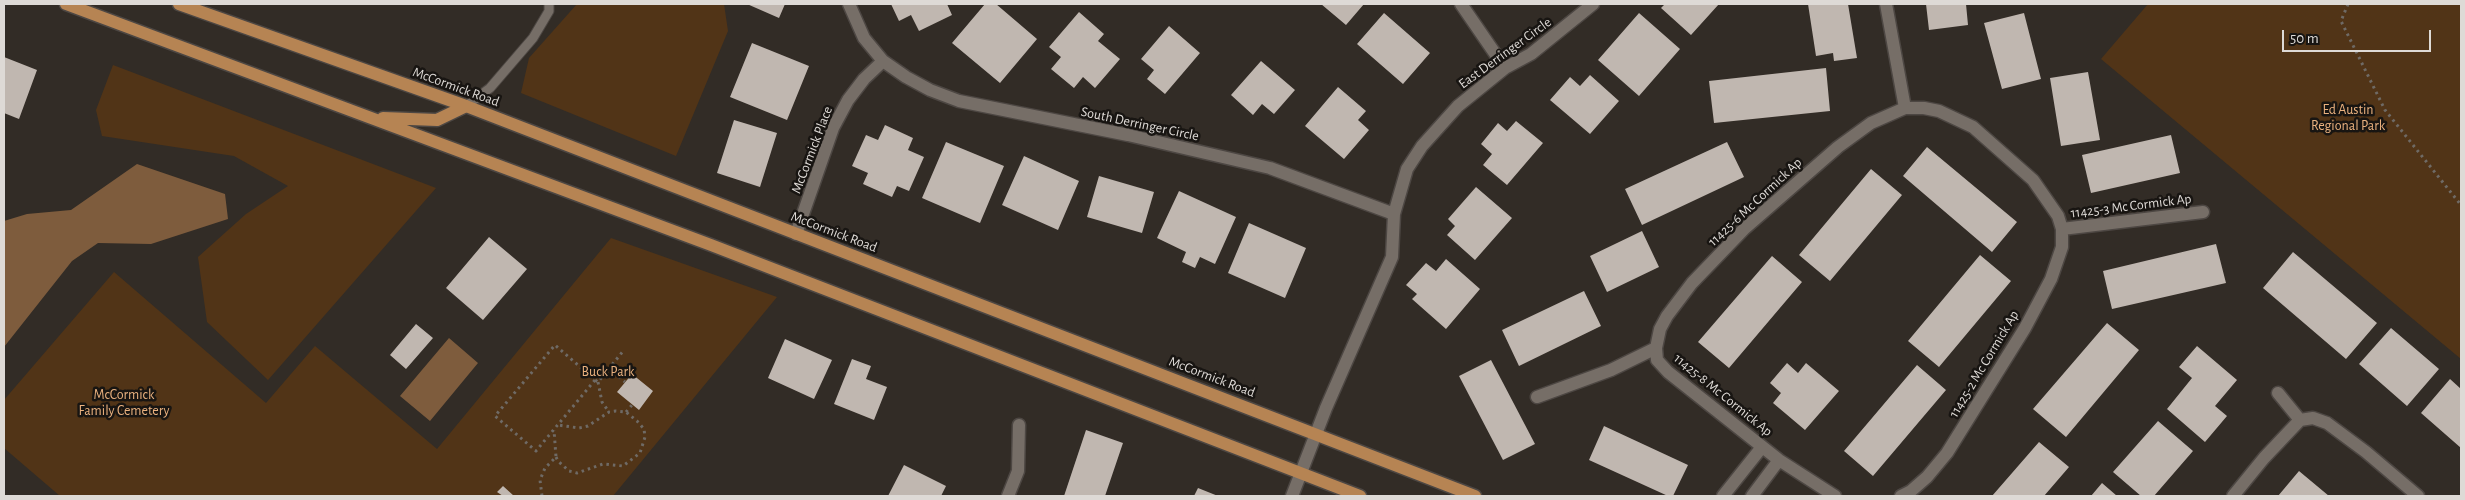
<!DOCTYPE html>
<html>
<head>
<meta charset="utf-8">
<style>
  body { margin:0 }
  #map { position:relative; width:2465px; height:500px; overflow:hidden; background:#322c26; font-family:"Alegreya Sans",sans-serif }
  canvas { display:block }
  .frame { position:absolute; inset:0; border:5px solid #dedad6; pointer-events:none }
  .scale { position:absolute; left:2282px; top:30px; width:149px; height:22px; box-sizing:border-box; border:2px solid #dedad6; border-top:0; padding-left:6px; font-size:15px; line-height:18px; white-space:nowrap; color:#dedad6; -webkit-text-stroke:4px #181512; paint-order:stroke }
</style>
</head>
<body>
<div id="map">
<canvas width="2465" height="500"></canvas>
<div class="frame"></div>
<div class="scale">50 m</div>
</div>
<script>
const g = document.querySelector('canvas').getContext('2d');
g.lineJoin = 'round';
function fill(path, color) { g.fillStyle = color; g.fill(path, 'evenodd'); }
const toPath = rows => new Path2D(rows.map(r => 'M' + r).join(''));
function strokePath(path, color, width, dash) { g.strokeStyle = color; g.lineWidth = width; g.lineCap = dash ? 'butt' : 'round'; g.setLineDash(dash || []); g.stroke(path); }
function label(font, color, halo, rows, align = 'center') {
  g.font = font + ' "Alegreya Sans",sans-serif'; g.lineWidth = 5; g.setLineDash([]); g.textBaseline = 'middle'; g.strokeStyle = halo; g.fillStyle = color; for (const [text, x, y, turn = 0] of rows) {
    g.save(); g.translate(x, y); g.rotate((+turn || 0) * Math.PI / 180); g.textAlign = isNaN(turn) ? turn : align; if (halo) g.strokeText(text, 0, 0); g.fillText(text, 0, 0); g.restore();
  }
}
fill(toPath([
  [577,4,724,4,728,31,676,156,521,93,529,58],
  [2148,4,2461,4,2461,359,2101,59],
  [113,65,436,188,268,380,207,322,198,257,246,214,288,186,234,156,102,136,96,110],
  [611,238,777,297,613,496,60,496,4,448,4,400,114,272,266,403,315,346,437,449]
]), '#513417');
fill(toPath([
  [137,164,225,194,228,219,151,244,98,243,72,261,4,347,4,221,27,214,71,210],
  [449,338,478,363,430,421,400,396]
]), '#7e5c3d');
fill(toPath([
  [747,4,785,4,779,18],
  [891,4,947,4,952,15,919,31,911,15,899,21],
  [985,4,996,4,1037,39,1000,83,952,43],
  [1321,4,1364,4,1346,25],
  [1665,4,1719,4,1691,35,1661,8],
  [1808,4,1848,4,1857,58,1834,61,1833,53,1816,56],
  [1926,4,1966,4,1968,25,1929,30],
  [1079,12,1104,34,1098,41,1120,59,1095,88,1083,77,1074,88,1051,69,1061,57,1049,47],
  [1384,13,1430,53,1403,84,1357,44],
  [1639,13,1680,49,1639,96,1598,60],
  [2024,13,2041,79,2002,89,1984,23],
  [1169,26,1200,53,1165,94,1147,79,1154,70,1141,59],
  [752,43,809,66,787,120,730,97],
  [4,57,37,70,19,119,4,113],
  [1261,61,1295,90,1274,114,1262,104,1253,115,1231,95],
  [1826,68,1830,111,1714,123,1709,81],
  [2088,72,2100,140,2061,146,2050,78],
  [1590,75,1619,101,1590,134,1550,100,1570,77,1580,86],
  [1338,87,1366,111,1358,120,1369,130,1344,159,1305,126],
  [734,120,777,133,760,187,717,173],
  [1516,121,1543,143,1507,185,1483,165,1492,154,1481,144,1498,123,1507,131],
  [885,125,913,138,908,150,924,157,909,191,897,186,892,197,863,184,868,173,852,166,866,135,878,140],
  [2171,135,2180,173,2091,193,2082,155],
  [946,142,1004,166,980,223,922,198],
  [1727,142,1744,177,1642,225,1625,189],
  [1927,147,2017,222,1992,252,1903,176],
  [1024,156,1079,181,1058,230,1002,205],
  [1871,169,1902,195,1830,281,1799,255],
  [1099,176,1154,192,1142,233,1087,217],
  [1476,187,1512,218,1475,260,1447,235,1455,226,1448,219],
  [1179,191,1236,217,1215,264,1200,257,1195,268,1182,262,1186,252,1157,238],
  [1249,223,1306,248,1285,298,1228,273],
  [1642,231,1659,267,1607,292,1590,256],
  [489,237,527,269,483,320,446,288],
  [2216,244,2226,283,2112,309,2103,271],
  [2293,252,2377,323,2346,359,2263,288],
  [1980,255,2011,281,1939,367,1908,341],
  [1772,256,1802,282,1729,368,1698,342],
  [1446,259,1480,289,1446,329,1412,299,1417,294,1406,285,1426,263,1436,271],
  [1584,291,1601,326,1519,366,1502,330],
  [2107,323,2139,350,2066,437,2033,409],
  [416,324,433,338,406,369,390,355],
  [2391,328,2439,369,2407,406,2359,364],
  [785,339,832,360,814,399,768,378],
  [2197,346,2237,380,2215,406,2227,416,2205,442,2167,409,2192,378,2179,367],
  [852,359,871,366,866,379,887,387,874,420,834,404],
  [1491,360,1535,444,1503,460,1459,376],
  [1787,363,1798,373,1806,363,1839,391,1805,430,1773,403,1781,393,1770,383],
  [1917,365,1946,390,1873,476,1844,451],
  [632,374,653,391,639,410,617,392],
  [2450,379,2461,389,2461,448,2421,413],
  [2158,421,2193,451,2154,496,2141,496,2113,472],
  [1604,426,1688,465,1673,496,1668,496,1589,460],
  [1086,430,1123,443,1105,496,1064,496],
  [2039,442,2069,467,2044,496,1992,496],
  [904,465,946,486,941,496,888,496],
  [2299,471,2329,496,2278,496],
  [2102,483,2117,496,2091,496],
  [503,486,514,496,503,496,497,492],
  [1198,488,1218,496,1194,496]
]), '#c0b7b0');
const lane = toPath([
  [466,106,490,88,533,38,549,11,549,4]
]);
const street = toPath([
  [849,4,864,38,883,61,906,77,930,90,959,101,1128,135,1270,168,1394,214],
  [1461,4,1505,68],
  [1886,4,1905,108],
  [2062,229,2203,212],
  [796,234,833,128,848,100,864,79,883,61],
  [2278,393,2300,420],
  [1537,397,1611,370,1656,348],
  [2300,420,2313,418,2327,423,2366,452,2418,496],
  [1008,496,1018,471,1019,425],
  [1292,496,1326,408,1392,257,1394,214,1407,169,1422,146,1458,106,1505,68,1531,54,1593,4],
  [1723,496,1762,447],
  [1752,496,1779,460],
  [1835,496,1779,460,1668,372,1657,360,1656,348,1660,329,1667,316,1692,283,1744,229,1838,147,1871,123,1905,108,1924,108,1939,111,1973,127,2033,180,2058,216,2062,229,2062,247,2051,279,2025,328,1947,453,1927,477,1911,491,1901,496],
  [2233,496,2264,458,2300,420]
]);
const primary = toPath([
  [66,4,711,245,1360,496],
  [179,4,466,106,1475,496],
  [383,118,437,120,466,106]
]);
strokePath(lane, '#4d4743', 11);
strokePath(street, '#4d4743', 15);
strokePath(primary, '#4d4743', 15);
strokePath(toPath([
  [2348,4,2341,21,2385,110,2461,205],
  [609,368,625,382],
  [595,380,536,451,495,416,555,345,595,380,598,382,624,350],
  [598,382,602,402,609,412],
  [626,412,632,405],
  [556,457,558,461,569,471,577,473,603,464,623,466,640,453,645,437,644,429,637,421,626,412,616,411,609,412,588,426,579,428,558,425],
  [542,496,540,480,545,468,556,457,554,430]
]), '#6f6a65', 3, [2.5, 4]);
strokePath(lane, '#766e67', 9);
strokePath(street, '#766e67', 12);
strokePath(primary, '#b68453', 12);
label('14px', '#dedad6', '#181512', [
  ["East Derringer Circle",1505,53,-36],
  ["McCormick Road",456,87,20],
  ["South Derringer Circle",1140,124,12],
  ["McCormick Place",812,150,-69],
  ["11425-6 Mc Cormick Ap",1755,202,-43],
  ["11425-3 Mc Cormick Ap",2131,206,-7],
  ["McCormick Road",834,232,21],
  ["11425-2 Mc Cormick Ap",1984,364,-59],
  ["McCormick Road",1212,377,21],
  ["11425-8 Mc Cormick Ap",1723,395,39]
]);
label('14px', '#ebb27f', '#181512', [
  ["Ed Austin",2348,110],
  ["Regional Park",2348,126],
  ["Buck Park",608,372],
  ["McCormick",124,395],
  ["Family Cemetery",124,411]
]);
</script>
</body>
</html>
